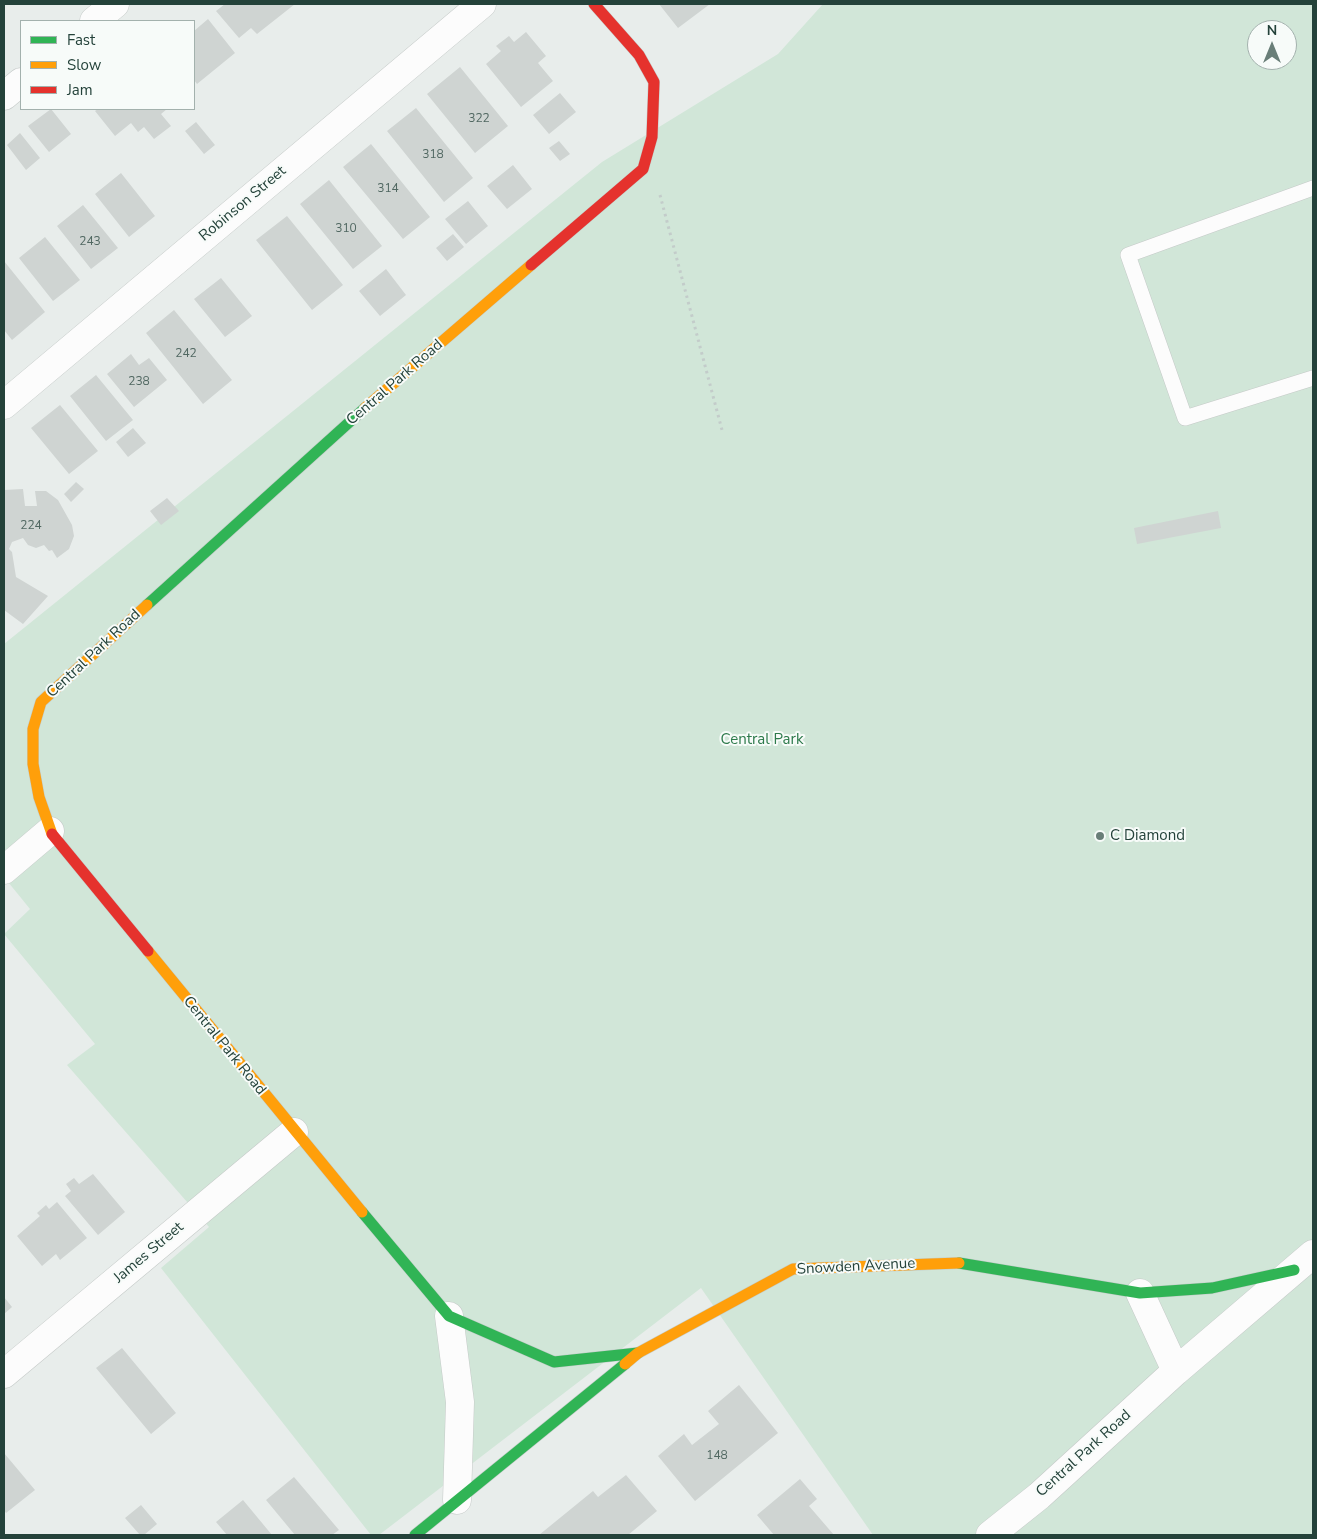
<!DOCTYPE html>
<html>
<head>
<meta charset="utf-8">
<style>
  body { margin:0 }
  #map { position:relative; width:1317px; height:1539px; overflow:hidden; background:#e8edeb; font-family:"Nunito Sans",sans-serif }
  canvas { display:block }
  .frame { position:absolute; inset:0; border:5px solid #24423a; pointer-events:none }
  .legend { position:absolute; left:20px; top:20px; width:175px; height:90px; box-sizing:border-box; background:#f7fbf9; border:1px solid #a3b1ad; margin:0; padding:6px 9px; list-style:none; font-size:15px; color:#24423a }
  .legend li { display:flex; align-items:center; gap:10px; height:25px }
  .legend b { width:25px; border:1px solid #a3b1ad }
  .north { position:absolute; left:1247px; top:20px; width:50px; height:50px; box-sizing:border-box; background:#f7fbf9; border:1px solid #a3b1ad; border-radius:50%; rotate:0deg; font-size:14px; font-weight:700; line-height:20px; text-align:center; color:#24423a }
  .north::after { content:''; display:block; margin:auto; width:18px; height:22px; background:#697e78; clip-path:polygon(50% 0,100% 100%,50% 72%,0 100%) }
</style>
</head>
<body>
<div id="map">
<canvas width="1317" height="1539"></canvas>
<div class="frame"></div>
<ul class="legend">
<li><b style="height:6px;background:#30b455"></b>Fast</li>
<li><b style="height:6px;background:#ff9f0a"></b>Slow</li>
<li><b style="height:6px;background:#e5322d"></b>Jam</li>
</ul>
<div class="north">N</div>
</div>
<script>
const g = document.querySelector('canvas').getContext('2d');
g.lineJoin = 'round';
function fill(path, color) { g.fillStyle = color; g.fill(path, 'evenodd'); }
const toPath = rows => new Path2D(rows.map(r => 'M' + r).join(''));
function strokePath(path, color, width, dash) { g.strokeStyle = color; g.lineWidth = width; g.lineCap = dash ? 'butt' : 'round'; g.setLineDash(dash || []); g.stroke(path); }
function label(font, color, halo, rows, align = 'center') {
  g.font = font + ' "Nunito Sans",sans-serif'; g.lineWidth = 4; g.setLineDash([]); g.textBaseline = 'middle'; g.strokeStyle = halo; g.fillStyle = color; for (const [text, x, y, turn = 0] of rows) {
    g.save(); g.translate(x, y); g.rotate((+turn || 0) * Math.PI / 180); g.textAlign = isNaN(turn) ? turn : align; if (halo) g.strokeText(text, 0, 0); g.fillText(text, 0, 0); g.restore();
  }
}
fill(toPath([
  [823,4,1313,4,1313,1535,873,1535,701,1288,379,1535,371,1535,161,1268,209,1227,67,1065,95,1044,4,934,30,909,4,877,4,644,602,162,778,54],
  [1257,30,1287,30,1287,60,1257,60]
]), '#d1e6d8');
fill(toPath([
  [225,4,295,4,257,34,251,28,239,38,216,11],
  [659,4,710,4,678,28],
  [208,19,235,53,197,84,194,80,194,31],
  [526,32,546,56,538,63,553,81,521,107,486,64,501,51,496,46,509,36,514,42],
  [460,67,508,126,475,153,427,94],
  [560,93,576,112,549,134,533,115],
  [416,108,473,178,444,202,387,131],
  [51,109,71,134,49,152,28,126],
  [98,109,167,109,161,114,171,126,154,139,144,127,138,132,131,123,115,136,95,111],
  [196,122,215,145,204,154,185,131],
  [20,133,40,158,26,170,7,145],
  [559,141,570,154,560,161,549,148],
  [371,144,430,217,403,239,343,167],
  [513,165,532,189,507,209,487,186],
  [121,173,155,216,129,237,95,194],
  [329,180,382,246,353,269,300,204],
  [468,201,488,226,466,244,445,219],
  [83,205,118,248,91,269,57,226],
  [287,216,343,285,312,310,256,240],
  [453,234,464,247,447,261,436,248],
  [45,237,80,280,53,301,19,258],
  [4,261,45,312,12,340,4,330],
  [386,269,406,295,380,316,359,291],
  [221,278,252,316,225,337,194,299],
  [174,310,232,380,203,404,146,333],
  [131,354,139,365,149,358,167,380,134,407,107,374],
  [96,375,133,420,106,441,70,396],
  [60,405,98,451,69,474,31,428],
  [133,428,146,443,128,457,116,442],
  [76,482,84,489,71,502,64,494],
  [23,489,25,506,37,506,35,491,46,491,58,500,72,525,74,536,69,549,57,558,52,550,49,551,44,545,36,548,28,545,23,538,12,542,9,549,12,552,16,577,48,596,23,624,4,610,4,490],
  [167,498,179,511,161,525,150,511],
  [1218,511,1221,528,1137,544,1134,528],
  [93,1174,125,1212,98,1235,65,1196,71,1191,66,1184,74,1178,79,1184],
  [57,1202,87,1238,60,1260,56,1254,42,1266,17,1236,40,1216,37,1213,46,1205,49,1209],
  [4,1297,12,1307,4,1314],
  [122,1348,176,1413,151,1434,96,1368],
  [739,1385,778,1433,695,1501,658,1456,684,1434,692,1445,719,1424,708,1411],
  [4,1453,35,1490,6,1513,4,1510],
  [626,1475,657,1511,628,1535,539,1535,593,1491,598,1497],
  [294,1477,339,1530,332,1535,295,1535,266,1500],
  [800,1479,817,1499,809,1506,834,1535,774,1535,757,1515],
  [243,1500,272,1535,227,1535,216,1522],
  [141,1505,157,1524,144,1535,140,1535,125,1518]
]), '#cfd4d2');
const lane = toPath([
  [1313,188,1128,255,1185,418,1313,378]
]);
const street = toPath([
  [94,21,115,4],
  [4,96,21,82],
  [4,405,482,4],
  [4,870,50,831],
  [449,1316,460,1402,457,1500],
  [1176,1371,1313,1254],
  [4,1374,294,1132],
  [990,1535,1039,1496,1176,1371,1140,1293]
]);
const fast = toPath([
  [147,605,365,408],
  [362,1212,449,1316,554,1362,638,1353],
  [959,1263,1140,1293,1212,1288,1294,1270],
  [415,1535,625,1364]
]);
const slow = toPath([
  [365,408,531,265],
  [52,834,39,797,33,764,33,729,41,702,147,605],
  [148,951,362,1212],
  [625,1364,638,1353,793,1269,959,1263]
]);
const jam = toPath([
  [531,265,643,169,652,137,654,82,639,55,594,4],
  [52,834,148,951]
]);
strokePath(lane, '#c5cac8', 16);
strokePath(street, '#c5cac8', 29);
strokePath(fast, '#c3cbc8', 12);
strokePath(slow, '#c3cbc8', 12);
strokePath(jam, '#c3cbc8', 12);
strokePath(toPath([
  [660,195,722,430]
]), '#c3ccca', 3, [2.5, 4]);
strokePath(lane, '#fcfcfc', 15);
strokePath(street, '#fcfcfc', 28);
strokePath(fast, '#30b455', 11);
strokePath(slow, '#ff9f0a', 11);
strokePath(jam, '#e5322d', 11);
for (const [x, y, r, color] of [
  [1100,836,5,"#697e78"]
]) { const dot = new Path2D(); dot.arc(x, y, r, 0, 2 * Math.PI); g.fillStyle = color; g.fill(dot); strokePath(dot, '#f7fbf9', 2); }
label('12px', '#506761', null, [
  ["322",479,119],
  ["318",433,155],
  ["314",388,189],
  ["310",346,229],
  ["243",90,242],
  ["242",186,354],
  ["238",139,382],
  ["224",31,526],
  ["148",717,1456]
]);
label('15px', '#24423a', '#f7fbf9', [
  ["Robinson Street",243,204,-40],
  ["Central Park Road",395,383,-41],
  ["Central Park Road",94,654,-43],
  ["Central Park Road",224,1046,51],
  ["James Street",149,1253,-40],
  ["Snowden Avenue",856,1267,-3],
  ["Central Park Road",1084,1454,-42]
]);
label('15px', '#2d7a4b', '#f7fbf9', [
  ["Central Park",762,740]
]);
label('15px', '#24423a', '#f7fbf9', [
  ["C Diamond",1110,836]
], 'left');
</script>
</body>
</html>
